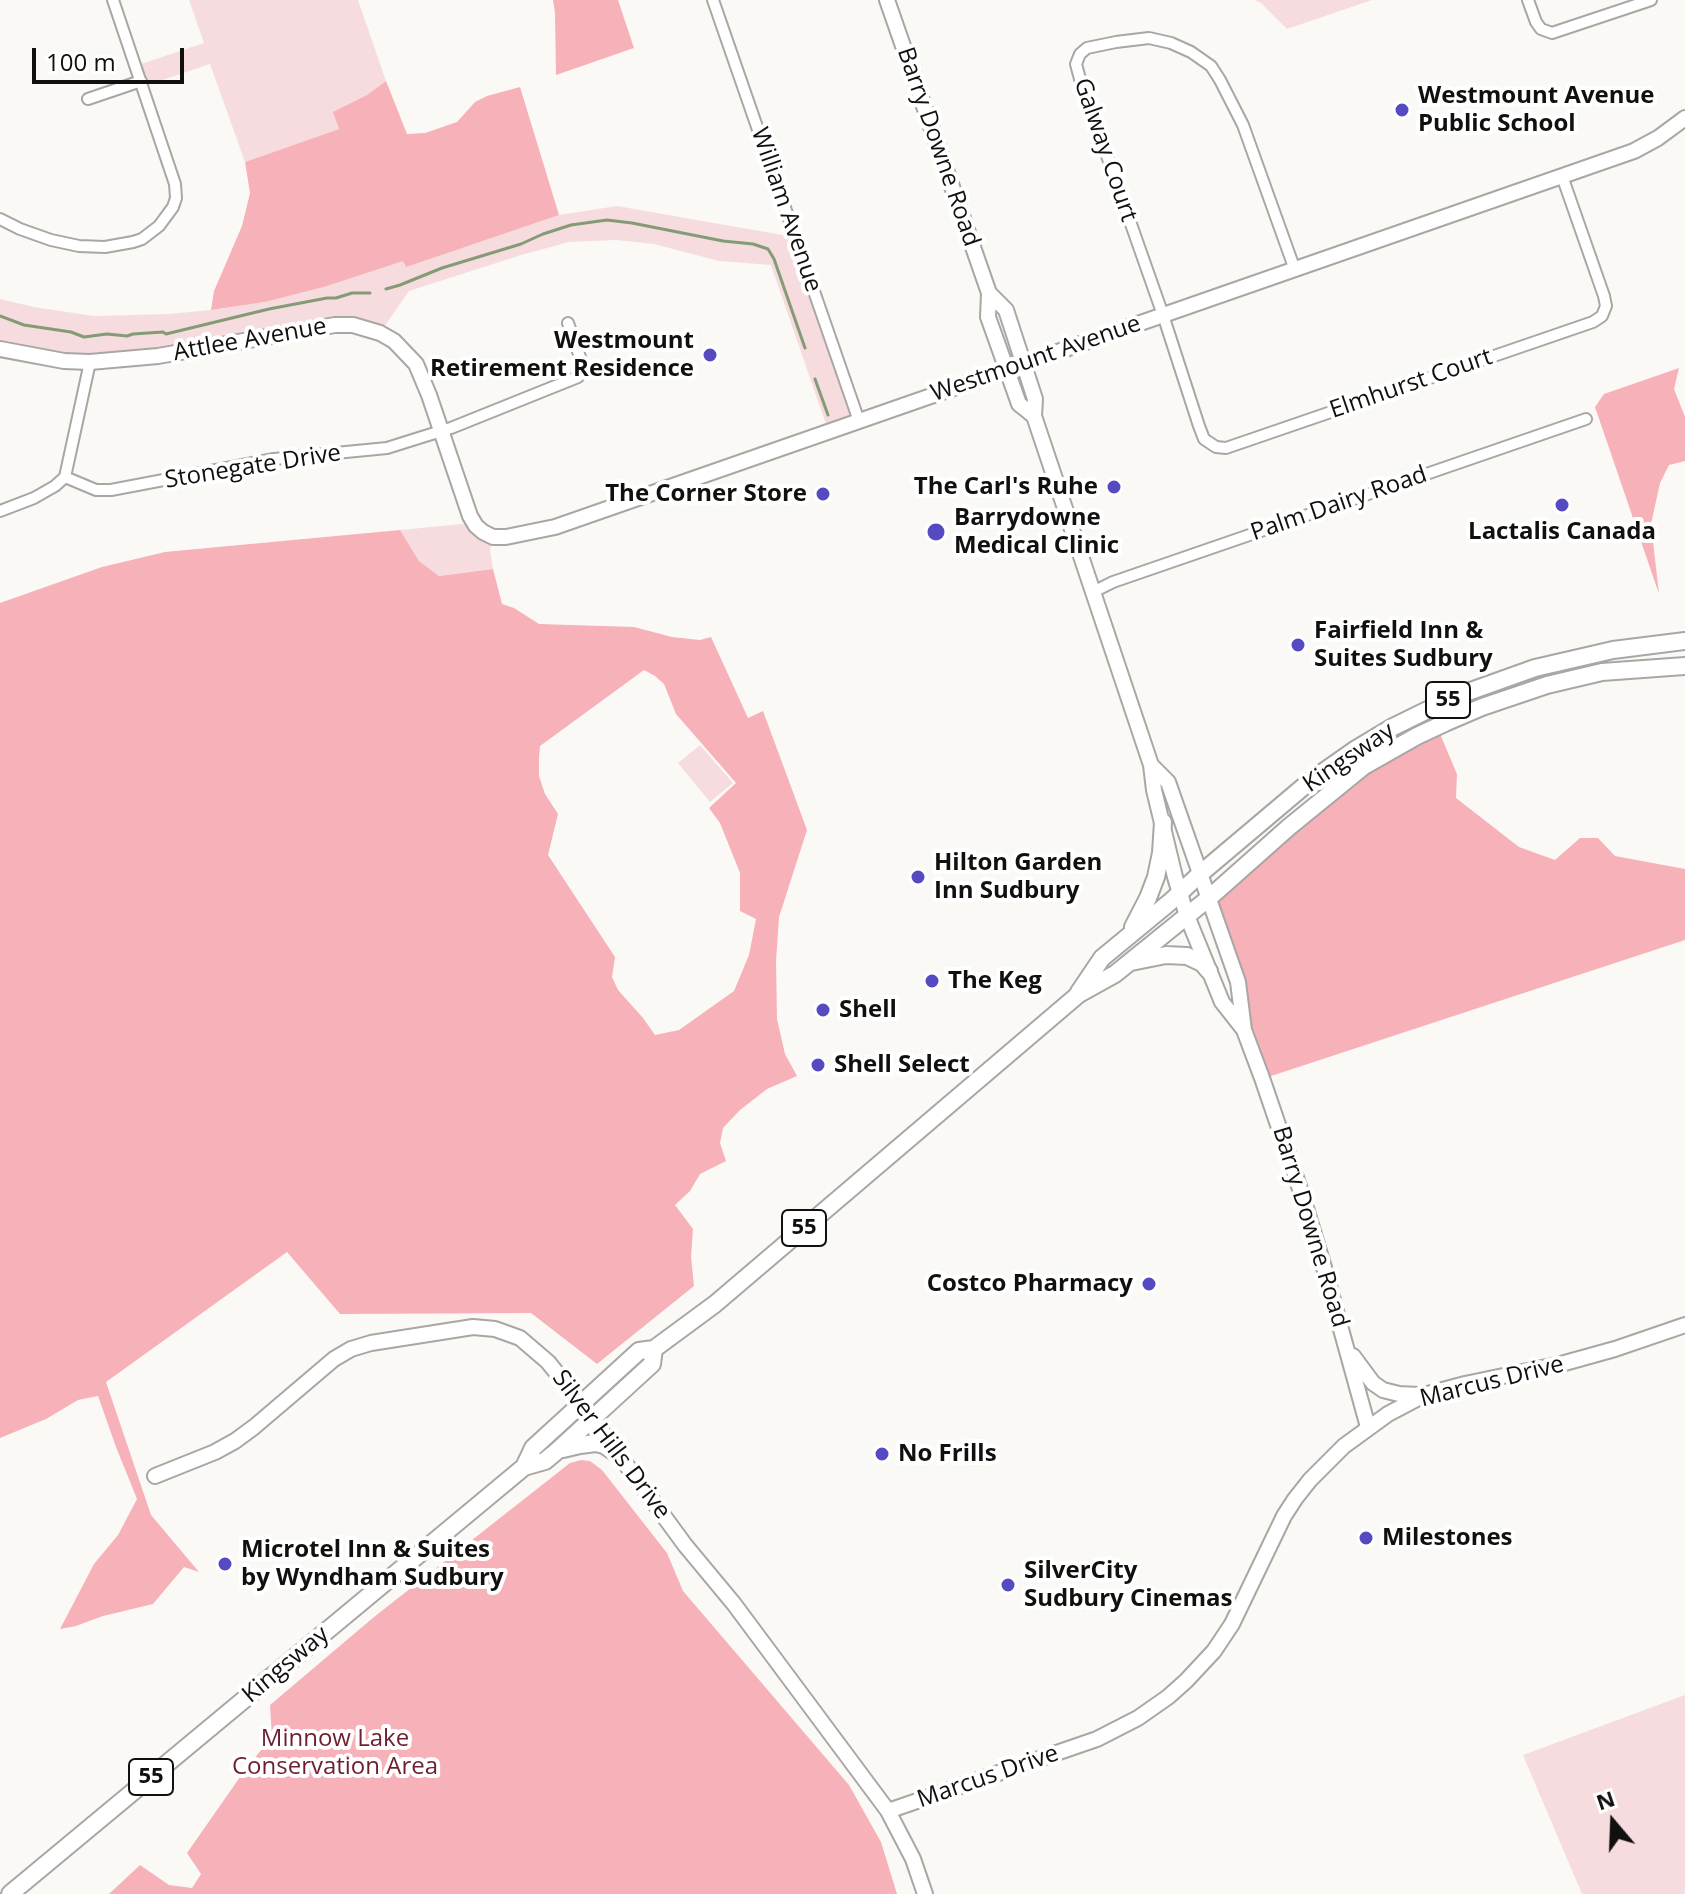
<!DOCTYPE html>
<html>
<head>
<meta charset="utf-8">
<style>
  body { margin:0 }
  #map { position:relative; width:1685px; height:1894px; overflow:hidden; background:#fbf9f6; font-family:"Open Sans",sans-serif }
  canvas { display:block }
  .north { position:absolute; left:1573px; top:1782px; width:80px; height:80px; -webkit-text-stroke:6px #fff; paint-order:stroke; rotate:341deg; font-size:22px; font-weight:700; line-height:32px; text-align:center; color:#11100f }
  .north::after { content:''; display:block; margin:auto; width:28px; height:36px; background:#11100f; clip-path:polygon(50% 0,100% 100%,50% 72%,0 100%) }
  .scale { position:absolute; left:32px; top:48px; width:152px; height:36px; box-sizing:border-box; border:4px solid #11100f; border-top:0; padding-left:10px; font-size:24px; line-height:28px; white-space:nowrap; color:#11100f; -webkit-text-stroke:6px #fff; paint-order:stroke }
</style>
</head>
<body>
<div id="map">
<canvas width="1685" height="1894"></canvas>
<div class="north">N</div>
<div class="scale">100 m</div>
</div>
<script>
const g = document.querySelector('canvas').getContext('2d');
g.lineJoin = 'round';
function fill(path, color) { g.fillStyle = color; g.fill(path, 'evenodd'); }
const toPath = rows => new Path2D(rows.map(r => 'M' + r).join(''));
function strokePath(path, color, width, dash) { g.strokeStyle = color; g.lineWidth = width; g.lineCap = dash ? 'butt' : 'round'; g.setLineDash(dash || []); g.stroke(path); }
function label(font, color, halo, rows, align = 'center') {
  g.font = font + ' "Open Sans",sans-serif'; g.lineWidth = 8; g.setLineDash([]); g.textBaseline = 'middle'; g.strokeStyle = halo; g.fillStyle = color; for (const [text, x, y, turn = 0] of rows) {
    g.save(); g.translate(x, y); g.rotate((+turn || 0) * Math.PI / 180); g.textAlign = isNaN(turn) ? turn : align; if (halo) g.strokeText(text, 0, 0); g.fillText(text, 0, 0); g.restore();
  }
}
fill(toPath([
  [189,0,358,0,386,81,367,95,334,112,339,129,245,162,210,64,142,87,135,66,204,43],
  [1255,0,1372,0,1287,29,1261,3],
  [617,206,794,237,858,422,829,433,771,265,719,261,654,244,616,240,569,242,518,256,409,291,379,334,353,326,116,361,0,350,0,299,34,307,94,316,169,314,211,310,265,302,324,287,404,260,406,266,559,215],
  [473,523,492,538,490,550,493,569,439,576,419,561,400,530],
  [700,745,733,783,710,802,678,763],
  [1685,1695,1685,1894,1582,1894,1523,1755]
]), '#f6dcde');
fill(toPath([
  [553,0,618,0,634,48,556,75,555,13],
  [386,81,407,134,425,133,457,122,475,102,487,96,520,87,559,215,406,267,403,261,324,287,265,302,211,310,214,291,242,226,250,193,245,162,339,129,333,112,367,95],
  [1679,368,1674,389,1685,417,1685,461,1669,465,1660,483,1651,524,1659,594,1595,407,1604,394],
  [400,530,419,561,439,576,493,569,502,604,514,608,539,624,634,627,672,637,700,640,711,637,748,718,763,711,807,830,779,917,776,961,777,1019,785,1054,797,1076,767,1089,740,1110,723,1128,720,1143,726,1161,700,1174,690,1191,675,1205,693,1229,691,1257,694,1286,597,1364,531,1313,340,1314,287,1252,106,1382,151,1515,199,1572,184,1567,153,1604,103,1616,76,1626,60,1629,94,1564,118,1535,137,1499,116,1447,98,1396,78,1400,46,1419,0,1438,0,603,102,567,165,552],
  [644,670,655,676,664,684,676,714,736,783,709,808,720,823,740,873,740,911,756,919,749,955,734,991,679,1030,655,1035,643,1018,618,990,612,977,615,957,548,855,558,814,545,794,539,776,539,758,540,746],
  [1437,727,1457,774,1456,798,1519,847,1555,860,1580,838,1598,838,1615,856,1685,869,1685,940,1262,1079,1209,898,1317,804],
  [581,1460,590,1461,602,1470,667,1553,683,1591,849,1785,881,1842,897,1894,109,1894,140,1865,169,1885,192,1888,201,1874,187,1853,247,1767,272,1737,270,1705,374,1617,570,1463]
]), '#f6b2b8');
strokePath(toPath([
  [386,289,400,285,442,268,521,244,543,234,571,225,607,220,632,223,723,241,753,244,768,249,774,259,805,348],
  [0,316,24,325,71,332,84,337,107,334,127,336,133,334,163,332,166,334,269,309,327,298,336,298,352,293,370,293],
  [815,379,828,415]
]), '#849b76', 3);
const street = toPath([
  [713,0,859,421],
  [1528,0,1536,22,1541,29,1552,33,1651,0],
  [88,99,141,81],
  [0,219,20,229,51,240,79,246,105,247,133,242,142,239,159,226,173,207,176,198,175,184,113,0],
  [1295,270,1243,125,1220,80,1211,66,1191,52,1171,43,1149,38,1116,42,1087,48,1080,54,1076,64,1080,79,1163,315,1199,426,1204,439,1216,447,1226,448,1593,322,1602,316,1606,306,1604,296,1562,176],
  [65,477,96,490,111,490,274,459,387,448,422,437,451,428,578,377,581,373,581,360,568,323],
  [0,511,34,498,55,486,65,477,90,362],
  [1093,592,1113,582,1586,419]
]);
const secondary = toPath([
  [887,0,989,293,988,317,1013,387,1019,404,1034,416],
  [989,293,1006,310,1035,399,1034,416,1151,765,1154,790,1175,877,1187,916,1222,1002,1244,1030],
  [0,349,64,361,90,362,158,356,335,325,353,325,380,333,394,341,416,364,429,395,470,516,476,526,483,532,493,537,506,537,555,527,1634,151,1658,138,1685,118],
  [1151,765,1168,782,1238,982,1244,1030,1262,1078,1303,1198,1323,1264,1368,1427],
  [1353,1356,1373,1383,1383,1390,1399,1394,1419,1395],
  [155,1476,215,1452,235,1441,254,1427,334,1359,351,1349,371,1343,473,1327,495,1329,520,1338,548,1362,581,1403,685,1545,734,1604,888,1811,913,1859,925,1894],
  [888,1811,1097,1739,1138,1718,1168,1697,1186,1681,1214,1651,1232,1624,1284,1516,1295,1499,1310,1480,1344,1446,1388,1414,1424,1395,1465,1384,1561,1364,1615,1349,1685,1325]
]);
const primary = toPath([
  [1133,927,1148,898,1156,877,1161,853,1163,822],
  [1131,962,1166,955,1187,956,1202,963,1209,971],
  [1079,992,1102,958,1170,902,1200,874,1309,782,1356,749,1391,728,1454,697,1535,668,1613,650,1685,641],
  [563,1449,580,1445,596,1443,604,1445,619,1455],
  [524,1467,533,1448,639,1351,654,1349,715,1304,1079,994,1115,974,1209,898,1289,827,1364,766,1417,736,1447,722,1482,707,1547,685,1602,672,1685,666],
  [10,1894,524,1467,545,1461,557,1451,652,1364,654,1349]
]);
strokePath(street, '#a9a6a4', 14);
strokePath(secondary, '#a9a6a4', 18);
strokePath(primary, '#a9a6a4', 20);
strokePath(street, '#fff', 10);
strokePath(secondary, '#fff', 14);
strokePath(primary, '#fff', 16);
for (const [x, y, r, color] of [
  [1402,110,8,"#554ac2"],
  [710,355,8,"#554ac2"],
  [1114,487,8,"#554ac2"],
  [823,494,8,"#554ac2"],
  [1562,505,8,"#554ac2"],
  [936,532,10,"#554ac2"],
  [1298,645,8,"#554ac2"],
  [918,877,8,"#554ac2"],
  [932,981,8,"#554ac2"],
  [823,1010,8,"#554ac2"],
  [818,1065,8,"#554ac2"],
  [1149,1284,8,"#554ac2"],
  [882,1454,8,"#554ac2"],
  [1366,1538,8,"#554ac2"],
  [225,1564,8,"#554ac2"],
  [1008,1585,8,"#554ac2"]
]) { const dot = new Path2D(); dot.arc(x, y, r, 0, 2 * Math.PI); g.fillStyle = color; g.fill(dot); strokePath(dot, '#fff', 3); }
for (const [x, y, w] of [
  [1448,700,44],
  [804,1228,44],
  [151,1777,44]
]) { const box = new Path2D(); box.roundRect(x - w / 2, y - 18, w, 36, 6); g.fillStyle = '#fff'; g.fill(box); strokePath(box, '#11100f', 2); }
label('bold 22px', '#11100f', null, [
  ["55",1448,700],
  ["55",804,1228],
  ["55",151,1777]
]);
label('bold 24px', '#11100f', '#fff', [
  ["Westmount Avenue",1418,96],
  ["Public School",1418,124],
  ["Westmount",694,341,"right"],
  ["Retirement Residence",694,369,"right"],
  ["The Carl's Ruhe",1098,487,"right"],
  ["The Corner Store",807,494,"right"],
  ["Barrydowne",954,518],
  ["Medical Clinic",954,546],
  ["Lactalis Canada",1562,532,"center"],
  ["Fairfield Inn &",1314,631],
  ["Suites Sudbury",1314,659],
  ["Hilton Garden",934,863],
  ["Inn Sudbury",934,891],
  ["The Keg",948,981],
  ["Shell",839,1010],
  ["Shell Select",834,1065],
  ["Costco Pharmacy",1133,1284,"right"],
  ["No Frills",898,1454],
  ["Milestones",1382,1538],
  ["Microtel Inn & Suites",241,1550],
  ["by Wyndham Sudbury",241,1578],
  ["SilverCity",1024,1571],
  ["Sudbury Cinemas",1024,1599]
], 'left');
label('24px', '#11100f', '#fff', [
  ["Barry Downe Road",938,147,71],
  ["Galway Court",1105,150,71],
  ["William Avenue",786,210,71],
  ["Attlee Avenue",250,340,-10],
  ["Westmount Avenue",1036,359,-19],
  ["Elmhurst Court",1411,384,-19],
  ["Stonegate Drive",253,467,-9],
  ["Palm Dairy Road",1339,504,-19],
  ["Kingsway",1349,758,-34],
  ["Barry Downe Road",1310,1227,73],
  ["Marcus Drive",1492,1382,-14],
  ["Silver Hills Drive",611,1445,53],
  ["Kingsway",286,1665,-40],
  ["Marcus Drive",988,1777,-19]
]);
label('24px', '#6d1f2f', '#fff', [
  ["Minnow Lake",335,1739],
  ["Conservation Area",335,1767]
]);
</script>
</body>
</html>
